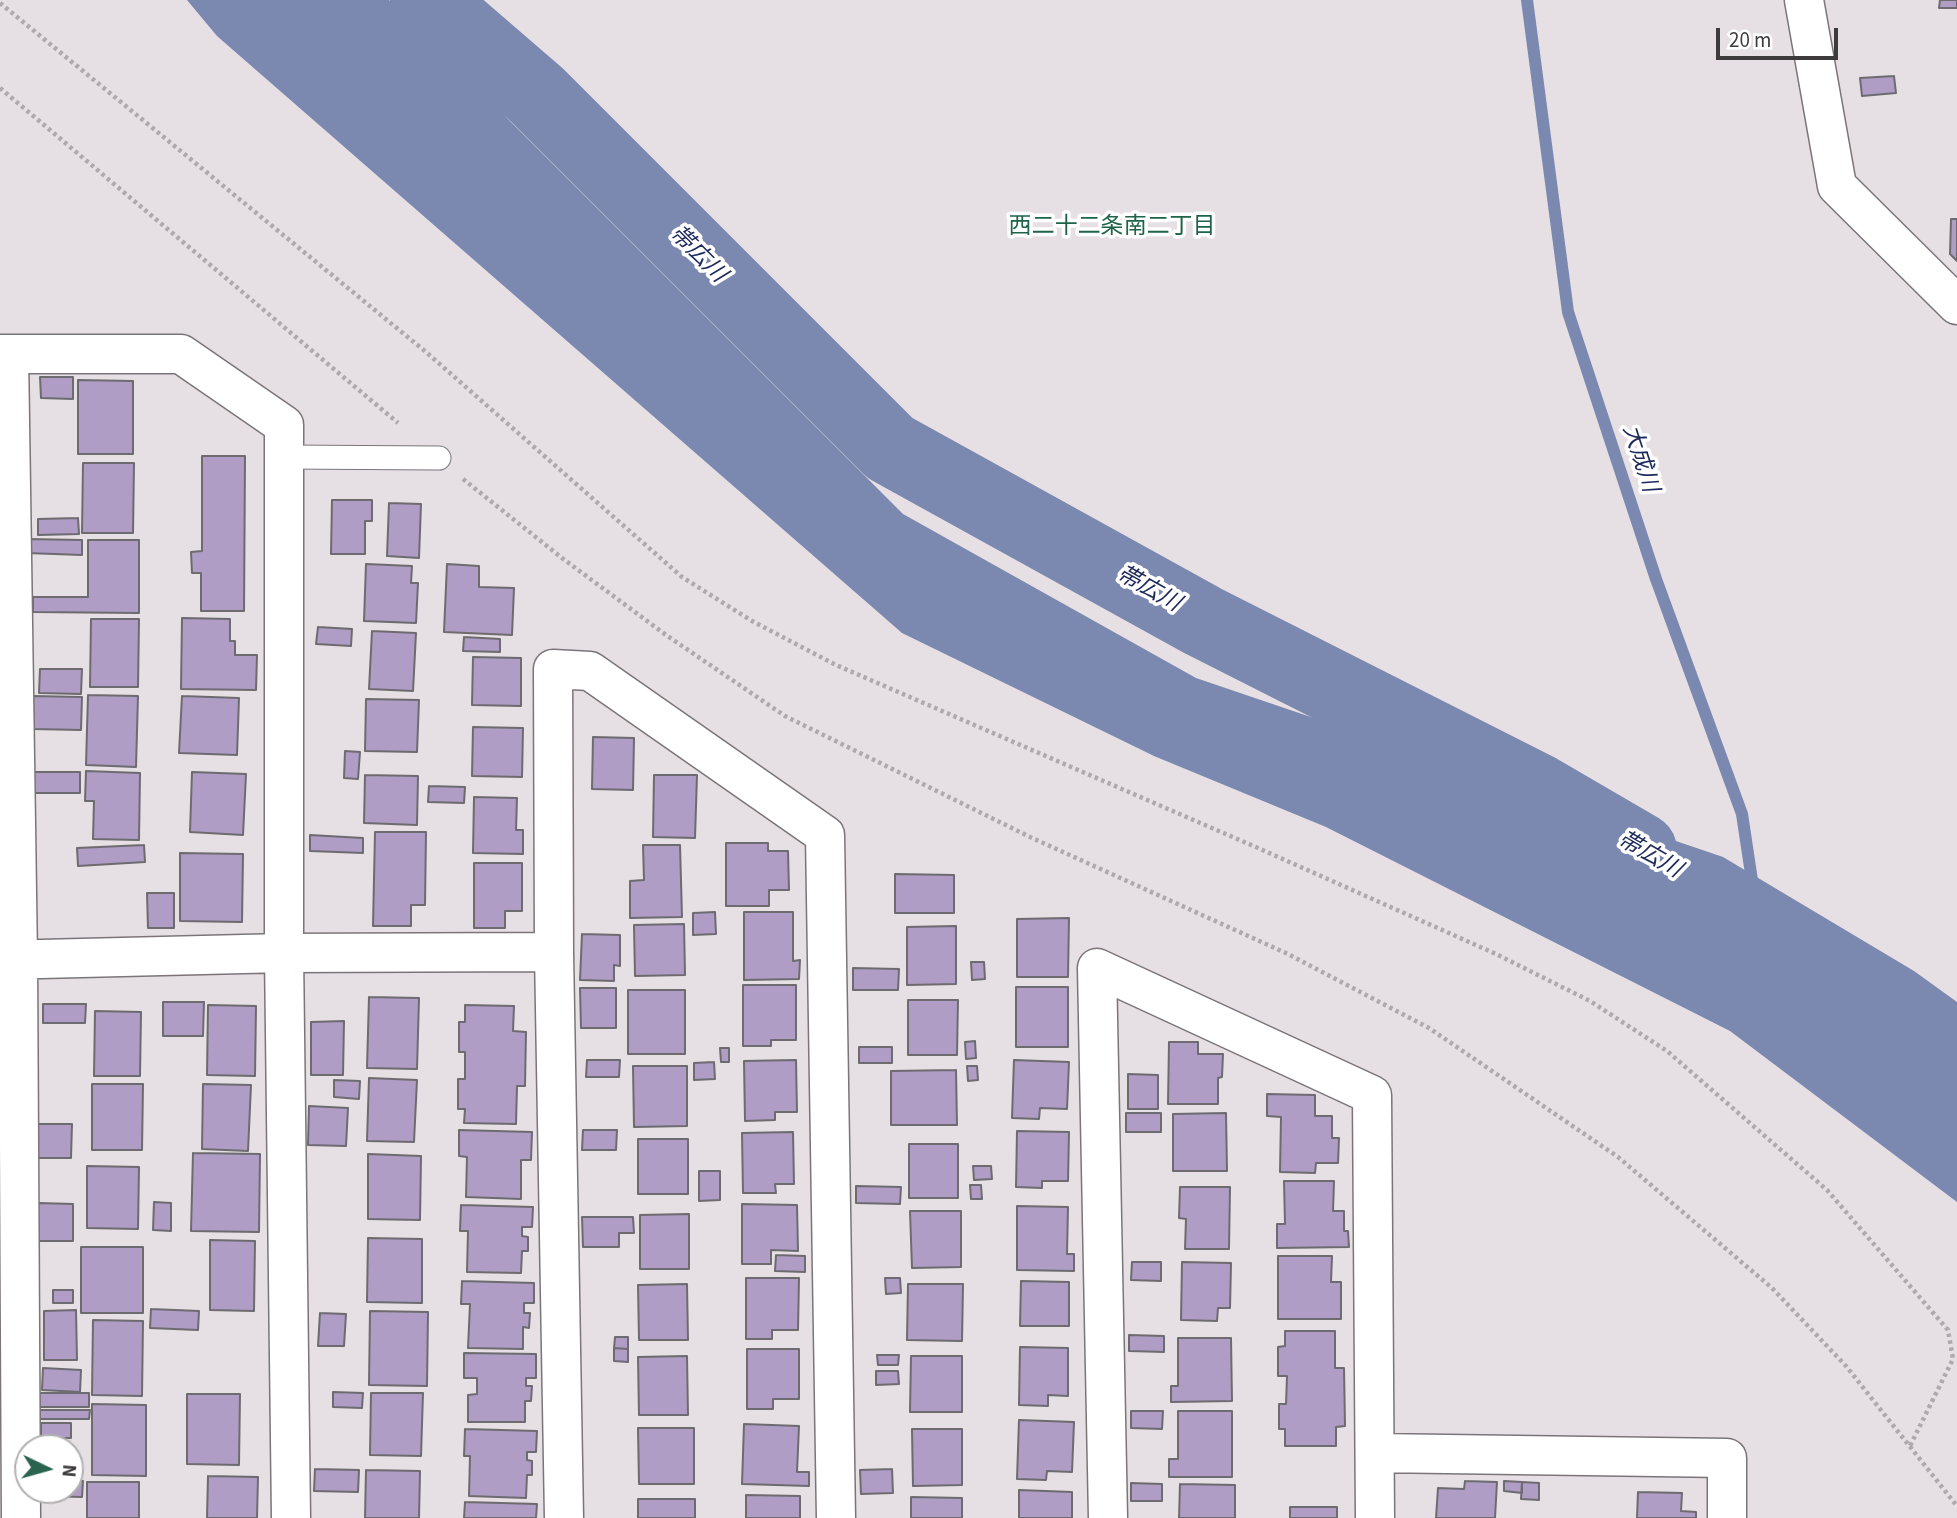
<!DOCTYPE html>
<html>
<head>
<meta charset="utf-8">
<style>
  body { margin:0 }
  #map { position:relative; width:1957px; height:1518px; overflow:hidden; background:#e6dfe3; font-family:"Source Sans 3",sans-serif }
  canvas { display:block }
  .north { position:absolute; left:14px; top:1434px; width:70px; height:70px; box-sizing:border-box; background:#fff; border:2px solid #b2b1b1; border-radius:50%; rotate:95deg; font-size:19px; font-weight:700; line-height:28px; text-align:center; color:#3e3b3d }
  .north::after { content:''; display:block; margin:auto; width:24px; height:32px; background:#2a644e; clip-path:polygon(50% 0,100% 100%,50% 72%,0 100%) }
  .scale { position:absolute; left:1716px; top:28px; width:122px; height:32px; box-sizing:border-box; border:4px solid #3e3b3d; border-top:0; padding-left:9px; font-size:21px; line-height:24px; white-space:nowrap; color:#3e3b3d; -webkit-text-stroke:5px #fff; paint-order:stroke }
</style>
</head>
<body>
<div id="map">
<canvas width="1957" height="1518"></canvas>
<div class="north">N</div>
<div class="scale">20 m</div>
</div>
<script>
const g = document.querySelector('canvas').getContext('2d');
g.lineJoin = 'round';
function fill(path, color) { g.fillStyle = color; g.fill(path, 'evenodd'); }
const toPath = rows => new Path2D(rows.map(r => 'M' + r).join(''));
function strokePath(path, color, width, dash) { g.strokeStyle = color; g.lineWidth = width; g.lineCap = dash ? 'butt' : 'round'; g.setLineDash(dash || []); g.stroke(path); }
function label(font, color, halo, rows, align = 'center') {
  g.font = font + ' "Source Sans 3","Noto Sans JP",sans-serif'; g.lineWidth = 7; g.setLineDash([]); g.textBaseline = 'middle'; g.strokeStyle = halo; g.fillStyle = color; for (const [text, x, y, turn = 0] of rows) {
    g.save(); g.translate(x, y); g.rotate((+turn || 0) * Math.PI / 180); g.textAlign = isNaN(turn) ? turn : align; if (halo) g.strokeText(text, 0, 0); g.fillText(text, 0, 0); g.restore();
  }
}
fill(toPath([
  [187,0,389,0,903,514,1196,678,1723,857,1914,971,1957,1002,1957,1202,1730,1031,1326,827,1154,756,902,633,217,36]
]), '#7b88af');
strokePath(toPath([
  [1527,0,1568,312,1656,579,1742,814,1753,887]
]), '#7b88af', 12);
strokePath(toPath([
  [427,0,537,95,890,448,1203,621,1537,790,1640,850]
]), '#7b88af', 74);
const building = toPath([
  [1940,0,1957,0,1957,8,1939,8,1940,0],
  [1894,76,1896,93,1862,96,1860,78,1894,76],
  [1951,219,1957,219,1957,261,1950,254,1951,219],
  [40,377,73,377,73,399,41,398,40,377],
  [78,380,133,381,133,454,78,454,78,380],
  [202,456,245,456,244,611,201,611,201,573,192,573,191,552,202,551,202,456],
  [83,463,134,463,133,533,82,533,83,463],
  [332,500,372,500,372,521,365,521,365,554,331,554,332,500],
  [389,503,421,504,419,558,387,556,389,503],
  [78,518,79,534,38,535,38,519,78,518],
  [26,539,82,540,82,555,26,553,26,539],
  [88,540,139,540,139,613,33,612,33,597,88,597,88,540],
  [366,564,412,566,411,583,418,583,416,623,364,621,366,564],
  [447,564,479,566,479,587,514,588,512,635,444,632,447,564],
  [182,618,230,619,230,641,235,641,235,655,257,655,256,690,181,689,182,618],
  [91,619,139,619,138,687,90,687,91,619],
  [318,627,352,629,351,646,316,644,318,627],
  [372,631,416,633,413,691,369,689,372,631],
  [464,637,500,639,500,652,463,651,464,637],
  [473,657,521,658,521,706,472,705,473,657],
  [40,669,82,669,81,694,39,693,40,669],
  [88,695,138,696,136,767,86,765,88,695],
  [33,696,82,697,81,730,33,729,33,696],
  [182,696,239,698,237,755,179,753,182,696],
  [366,699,419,700,417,752,365,751,366,699],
  [473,727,523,728,522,777,472,776,473,727],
  [593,737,634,738,633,790,592,789,593,737],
  [345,751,360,752,358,779,344,778,345,751],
  [86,771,140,773,139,840,93,839,94,801,85,801,86,771],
  [32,772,80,772,80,793,31,793,32,772],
  [192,772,246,774,243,835,190,832,192,772],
  [365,775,418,776,417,825,364,823,365,775],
  [654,775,697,775,695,838,653,837,654,775],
  [429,786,465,787,464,803,428,802,429,786],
  [474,797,517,798,516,830,523,830,523,854,473,853,474,797],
  [375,832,426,832,425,905,411,905,411,926,373,926,375,832],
  [310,835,363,838,363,853,310,851,310,835],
  [726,843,768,843,768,851,788,851,789,890,769,890,769,906,726,906,726,843],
  [144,845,145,862,78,866,77,848,144,845],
  [643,845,680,845,682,917,630,918,630,881,644,880,643,845],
  [180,853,243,854,242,922,180,921,180,853],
  [474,863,522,863,522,911,505,911,505,928,474,928,474,863],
  [895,874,954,875,954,913,895,913,895,874],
  [147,893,174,893,174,928,148,928,147,893],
  [715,912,716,934,693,935,693,913,715,912],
  [744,912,793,912,793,961,800,960,799,979,744,980,744,912],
  [1069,918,1068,977,1017,977,1017,919,1069,918],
  [684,924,685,975,635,976,634,925,684,924],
  [956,926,956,984,907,985,907,927,956,926],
  [582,934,620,935,620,966,614,965,614,981,580,980,582,934],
  [971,962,984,962,985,979,972,980,971,962],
  [853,968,899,969,898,990,853,990,853,968],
  [743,985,796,985,796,1040,771,1040,771,1046,743,1046,743,985],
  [1016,987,1068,987,1068,1047,1016,1047,1016,987],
  [580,988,616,988,616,1028,581,1028,580,988],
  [628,990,685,990,685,1054,628,1054,628,990],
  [369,997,419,998,417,1069,367,1068,369,997],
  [908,1000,958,1000,957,1055,908,1055,908,1000],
  [163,1002,204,1002,203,1036,163,1036,163,1002],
  [43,1004,86,1004,85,1023,43,1023,43,1004],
  [208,1005,256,1006,255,1076,207,1075,208,1005],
  [465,1005,514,1006,513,1031,526,1032,525,1086,517,1086,516,1124,464,1123,465,1109,458,1109,458,1079,465,1079,465,1052,459,1052,459,1022,465,1022,465,1005],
  [95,1011,141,1012,140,1076,94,1076,95,1011],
  [344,1021,343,1075,311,1075,311,1022,344,1021],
  [975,1041,976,1058,966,1059,965,1042,975,1041],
  [1169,1042,1198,1042,1198,1054,1223,1054,1222,1077,1218,1078,1218,1104,1168,1104,1169,1042],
  [859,1047,892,1047,892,1063,859,1063,859,1047],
  [720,1048,729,1048,729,1062,721,1062,720,1048],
  [587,1060,620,1060,619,1077,586,1077,587,1060],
  [796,1060,797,1112,775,1112,775,1120,745,1121,744,1061,796,1060],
  [1014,1060,1069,1062,1067,1109,1040,1108,1039,1119,1012,1118,1014,1060],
  [714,1062,715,1079,694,1080,694,1063,714,1062],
  [633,1066,687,1066,687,1126,634,1127,633,1066],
  [967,1066,977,1066,978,1080,968,1081,967,1066],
  [956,1070,957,1125,891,1125,891,1071,956,1070],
  [1128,1074,1158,1075,1158,1109,1128,1109,1128,1074],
  [369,1078,417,1080,414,1142,367,1141,369,1078],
  [334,1080,360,1081,359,1099,334,1097,334,1080],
  [92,1084,143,1084,142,1150,92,1150,92,1084],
  [203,1084,251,1085,248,1151,202,1149,203,1084],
  [1267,1094,1315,1095,1315,1116,1332,1116,1332,1138,1339,1138,1338,1163,1316,1163,1315,1173,1280,1172,1281,1117,1267,1116,1267,1094],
  [309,1106,348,1108,346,1146,308,1145,309,1106],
  [1126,1113,1161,1113,1161,1132,1126,1132,1126,1113],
  [1226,1113,1227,1171,1173,1171,1173,1114,1226,1113],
  [38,1124,72,1124,71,1158,37,1158,38,1124],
  [459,1130,532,1132,531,1160,521,1160,521,1199,466,1197,467,1157,459,1156,459,1130],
  [583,1130,617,1130,616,1150,582,1150,583,1130],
  [1017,1131,1069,1132,1068,1181,1042,1181,1042,1188,1016,1187,1017,1131],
  [793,1132,794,1184,775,1184,776,1193,743,1193,742,1133,793,1132],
  [638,1139,688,1139,688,1194,638,1194,638,1139],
  [909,1144,958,1144,958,1198,909,1198,909,1144],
  [193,1153,260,1154,259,1232,191,1231,193,1153],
  [368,1154,421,1156,420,1220,368,1219,368,1154],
  [87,1166,139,1167,138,1229,87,1228,87,1166],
  [973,1166,991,1166,992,1179,974,1180,973,1166],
  [699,1171,720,1171,720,1200,699,1201,699,1171],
  [1284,1181,1334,1181,1333,1211,1344,1211,1344,1231,1348,1231,1349,1247,1277,1248,1277,1224,1285,1224,1284,1181],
  [970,1185,981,1185,982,1199,971,1199,970,1185],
  [856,1186,901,1187,900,1204,856,1203,856,1186],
  [1180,1187,1230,1187,1229,1249,1185,1249,1186,1219,1179,1218,1180,1187],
  [154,1202,171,1203,171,1231,153,1230,154,1202],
  [38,1203,73,1204,73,1241,38,1241,38,1203],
  [742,1204,797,1205,798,1251,771,1250,771,1264,742,1264,742,1204],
  [461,1205,533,1207,532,1227,522,1227,522,1236,528,1237,528,1251,522,1251,521,1273,467,1272,468,1231,460,1231,461,1205],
  [1017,1206,1068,1207,1067,1254,1074,1254,1074,1271,1017,1270,1017,1206],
  [910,1211,961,1211,961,1267,912,1268,910,1211],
  [689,1214,689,1269,640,1269,640,1215,689,1214],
  [582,1217,633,1217,634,1233,619,1233,619,1247,583,1247,582,1217],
  [368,1238,422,1239,422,1303,367,1302,368,1238],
  [210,1240,255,1241,254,1311,210,1310,210,1240],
  [81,1247,143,1247,143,1313,81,1313,81,1247],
  [776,1255,805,1256,805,1272,775,1271,776,1255],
  [1278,1256,1332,1256,1331,1282,1341,1282,1341,1319,1278,1319,1278,1256],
  [1132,1262,1161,1262,1161,1281,1131,1280,1132,1262],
  [1182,1262,1231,1263,1230,1308,1218,1308,1217,1321,1181,1320,1182,1262],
  [746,1278,799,1278,798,1330,772,1330,772,1339,746,1339,746,1278],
  [885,1278,900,1278,901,1293,886,1294,885,1278],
  [462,1281,534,1283,534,1303,524,1303,524,1313,530,1313,529,1328,523,1327,523,1349,468,1348,470,1304,461,1304,462,1281],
  [1021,1281,1069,1282,1069,1326,1020,1326,1021,1281],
  [687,1284,688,1340,639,1340,638,1285,687,1284],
  [908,1284,963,1284,962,1341,907,1340,908,1284],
  [53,1290,73,1290,73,1303,53,1303,53,1290],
  [151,1309,199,1311,198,1330,150,1328,151,1309],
  [76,1310,77,1360,44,1360,44,1311,76,1310],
  [370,1311,428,1312,427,1386,369,1385,370,1311],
  [320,1313,346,1314,344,1346,318,1346,320,1313],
  [93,1320,143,1321,142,1396,92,1395,93,1320],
  [1285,1331,1335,1331,1335,1368,1344,1368,1345,1426,1336,1427,1336,1446,1285,1446,1285,1429,1279,1429,1279,1404,1286,1404,1287,1376,1278,1376,1278,1347,1285,1346,1285,1331],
  [1129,1335,1164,1336,1164,1352,1129,1351,1129,1335],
  [615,1337,628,1337,628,1349,614,1348,615,1337],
  [1178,1338,1231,1338,1232,1401,1171,1402,1171,1386,1178,1386,1178,1338],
  [1020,1347,1068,1348,1068,1396,1048,1395,1048,1406,1019,1405,1020,1347],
  [614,1348,628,1349,628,1362,614,1361,614,1348],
  [747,1349,799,1349,799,1399,773,1399,773,1409,747,1409,747,1349],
  [464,1353,536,1354,536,1378,526,1378,526,1386,532,1386,531,1401,525,1401,525,1422,468,1422,468,1395,477,1394,477,1378,464,1378,464,1353],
  [877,1355,899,1355,898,1365,878,1365,877,1355],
  [687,1356,688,1415,639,1415,638,1357,687,1356],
  [911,1356,962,1356,962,1412,910,1412,911,1356],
  [43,1368,81,1370,80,1392,42,1390,43,1368],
  [876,1371,898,1371,899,1384,876,1385,876,1371],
  [333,1392,363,1393,362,1408,333,1407,333,1392],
  [39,1393,89,1393,89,1407,40,1407,39,1393],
  [371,1393,423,1393,421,1456,370,1455,371,1393],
  [187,1394,240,1394,239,1465,187,1464,187,1394],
  [92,1404,146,1405,146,1476,92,1475,92,1404],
  [40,1410,90,1410,89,1419,40,1419,40,1410],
  [1131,1411,1163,1411,1162,1429,1131,1428,1131,1411],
  [1178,1411,1232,1411,1232,1477,1169,1477,1169,1459,1178,1459,1178,1411],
  [1019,1420,1074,1422,1072,1472,1047,1471,1046,1480,1017,1479,1019,1420],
  [41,1423,71,1423,71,1438,41,1438,41,1423],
  [744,1424,799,1426,797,1472,809,1472,809,1486,742,1484,744,1424],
  [638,1428,694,1428,694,1484,639,1484,638,1428],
  [465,1429,537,1431,536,1452,527,1452,527,1460,532,1461,532,1475,527,1475,526,1498,469,1496,470,1456,464,1456,465,1429],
  [912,1429,962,1429,962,1485,913,1486,912,1429],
  [70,1452,77,1452,76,1476,70,1476,70,1452],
  [315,1469,359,1470,358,1492,314,1491,315,1469],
  [892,1469,893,1493,861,1494,860,1470,892,1469],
  [366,1470,420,1471,419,1518,365,1518,366,1470],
  [208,1476,258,1477,257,1518,207,1518,208,1476],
  [70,1480,83,1481,82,1497,40,1496,40,1490,70,1490,70,1480],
  [1465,1481,1497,1482,1495,1518,1436,1518,1438,1488,1464,1489,1465,1481],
  [1504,1481,1522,1482,1522,1493,1504,1491,1504,1481],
  [87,1482,139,1482,139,1518,87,1518,87,1482],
  [1522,1482,1539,1483,1539,1500,1521,1499,1522,1482],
  [1131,1483,1162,1484,1162,1501,1131,1501,1131,1483],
  [1180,1484,1235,1485,1235,1518,1179,1518,1180,1484],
  [1019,1490,1072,1492,1072,1518,1019,1518,1019,1490],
  [1638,1492,1682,1493,1681,1511,1696,1512,1696,1518,1637,1518,1638,1492],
  [746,1495,800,1496,800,1518,746,1518,746,1495],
  [911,1497,962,1498,962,1518,911,1518,911,1497],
  [638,1499,695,1499,695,1518,638,1518,638,1499],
  [465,1502,537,1504,536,1518,464,1518,465,1502],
  [1290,1507,1337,1507,1337,1518,1290,1518,1290,1507]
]);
fill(building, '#af9dc5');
strokePath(building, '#6d6b70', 2);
const service = toPath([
  [284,457,439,458]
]);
const minor = toPath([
  [1804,0,1837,186,1957,305],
  [0,354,181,354,284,425,284,953,291,1518],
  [9,354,18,959,21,1518],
  [0,960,284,953,554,952],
  [1376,1453,1727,1458,1727,1518],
  [564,1518,554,952,553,669,590,671,825,835,836,1518],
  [1108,1518,1097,968,1372,1095,1375,1518]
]);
strokePath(service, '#7b7579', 25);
strokePath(minor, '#7b7579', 41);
strokePath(toPath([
  [0,3,426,352,682,577,752,621,836,665,1258,848,1496,954,1590,1001,1667,1051,1827,1190,1948,1330,1953,1359,1910,1446],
  [0,88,398,423],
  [463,479,562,558,666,635,785,716,1030,837,1288,954,1429,1028,1618,1157,1772,1288,1846,1366,1957,1506]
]), '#afa9ad', 4.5, [3.5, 3.5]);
strokePath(service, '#fff', 23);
strokePath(minor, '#fff', 38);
label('23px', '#1e634a', '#fff', [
  ["西二十二条南二丁目",1112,228]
]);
label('italic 23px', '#1d295b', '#fff', [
  ["帯広川",697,255,45],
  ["大成川",1639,459,72],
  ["帯広川",1148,590,29],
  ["帯広川",1649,856,30]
]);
</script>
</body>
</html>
